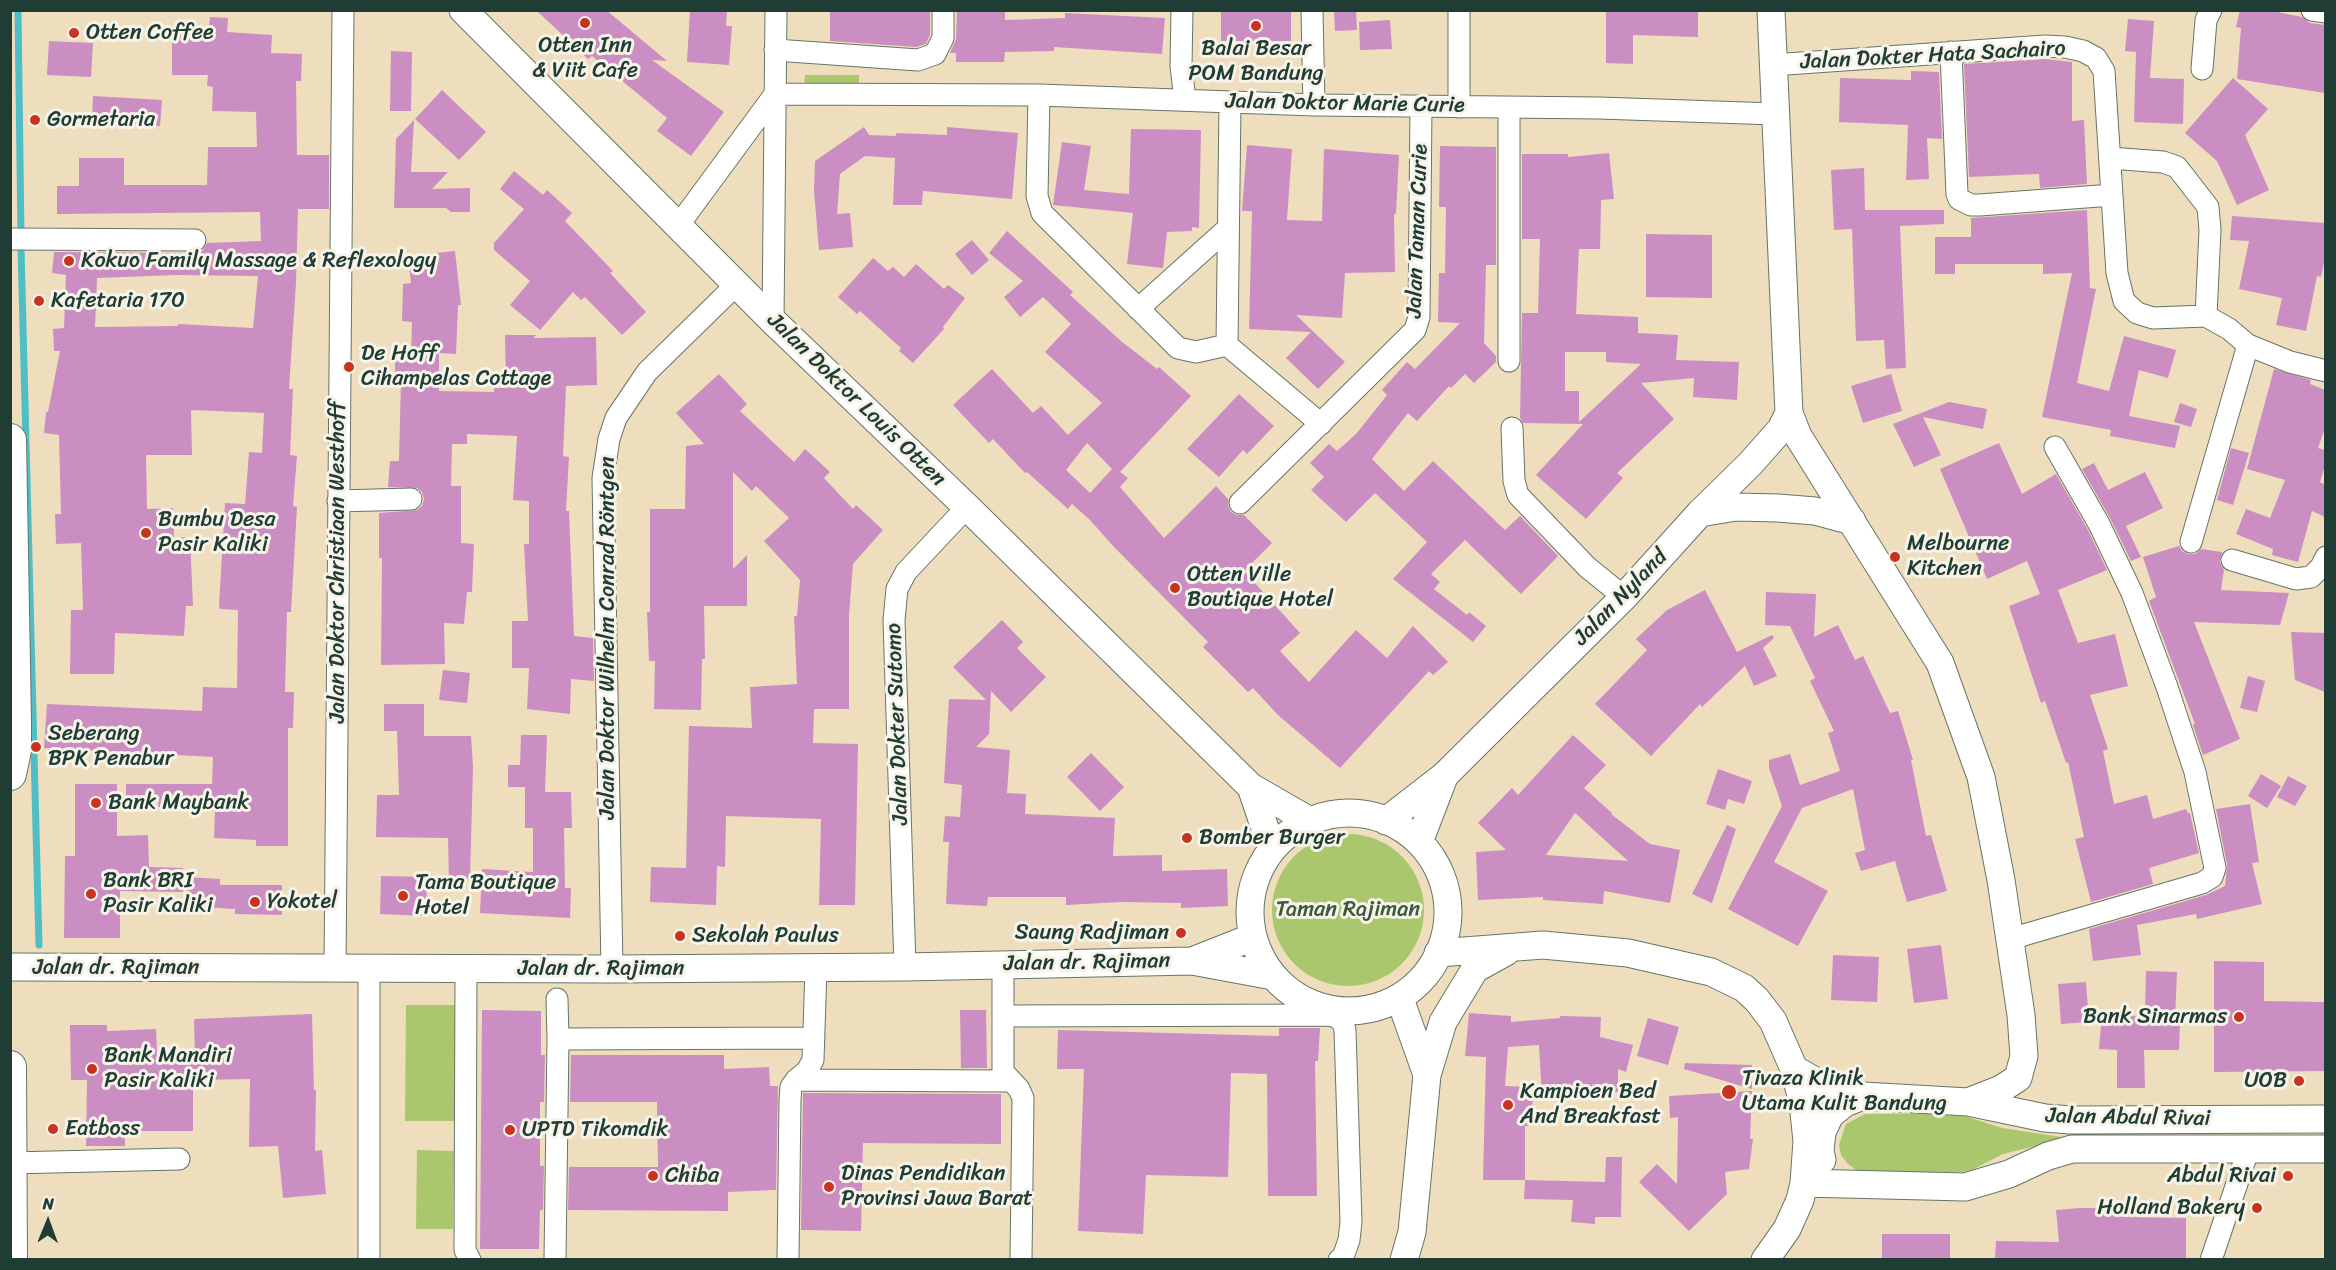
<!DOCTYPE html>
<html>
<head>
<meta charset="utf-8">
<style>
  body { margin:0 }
  #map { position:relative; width:2336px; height:1270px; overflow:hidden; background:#eedebe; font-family:Sriracha,sans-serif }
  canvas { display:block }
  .frame { position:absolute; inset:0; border:12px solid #1f3d34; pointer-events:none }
  .north { position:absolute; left:18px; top:1192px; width:60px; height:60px; -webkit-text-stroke:4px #f7f3e8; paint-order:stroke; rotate:1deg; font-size:16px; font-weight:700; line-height:24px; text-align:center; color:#1f3d34 }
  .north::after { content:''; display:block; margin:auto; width:21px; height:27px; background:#1f3d34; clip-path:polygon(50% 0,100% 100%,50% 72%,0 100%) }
</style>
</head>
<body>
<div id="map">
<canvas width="2336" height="1270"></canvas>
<div class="frame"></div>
<div class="north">N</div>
</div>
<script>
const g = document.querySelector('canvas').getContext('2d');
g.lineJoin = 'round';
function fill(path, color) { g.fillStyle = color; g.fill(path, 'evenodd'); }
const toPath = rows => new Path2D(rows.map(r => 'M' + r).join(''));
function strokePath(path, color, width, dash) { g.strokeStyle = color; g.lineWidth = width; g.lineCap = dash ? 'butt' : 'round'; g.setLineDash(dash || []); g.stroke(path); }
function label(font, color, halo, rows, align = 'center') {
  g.font = font + ' Sriracha,sans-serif'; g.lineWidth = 6; g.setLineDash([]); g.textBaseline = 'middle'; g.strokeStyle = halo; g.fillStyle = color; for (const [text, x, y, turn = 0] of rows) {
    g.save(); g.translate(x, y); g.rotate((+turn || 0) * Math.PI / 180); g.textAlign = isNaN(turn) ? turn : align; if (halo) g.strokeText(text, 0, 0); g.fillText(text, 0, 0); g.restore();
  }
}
fill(toPath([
  [805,75,859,75,859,87,804,88],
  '1272 910a76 76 0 1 1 152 0a76 76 0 1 1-152 0Z',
  [406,1005,459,1005,459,1121,405,1121],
  [1955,1113,2002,1128,2068,1138,2003,1154,1970,1171,1960,1172,1875,1174,1856,1170,1847,1163,1841,1155,1839,1145,1846,1124,1865,1114],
  [417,1150,454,1151,453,1229,416,1229]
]), '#aac76d');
strokePath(toPath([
  [18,10,21,236],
  [21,249,39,945]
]), '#50bec5', 7);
fill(toPath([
  [536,10,606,10,667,61,652,60,724,112,691,156,657,131,667,118,592,56,588,59],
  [690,10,727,10,726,26,732,26,729,65,687,62],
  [957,10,1005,10,1005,20,1065,18,1065,13,1165,18,1162,54,1054,47,1054,51,1005,52,1004,62,956,62,956,53,950,53,956,39],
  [1221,10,1291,10,1291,41,1221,41],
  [1334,10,1356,10,1357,30,1335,31],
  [1606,10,1698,10,1698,37,1633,35,1633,64,1606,63],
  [2240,10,2268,10,2302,17,2310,23,2325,25,2325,93,2237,79,2241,28,2236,27],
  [830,11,930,12,930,35,926,44,916,47,830,41],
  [210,17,228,18,227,32,272,35,271,53,302,54,301,81,296,81,297,155,329,155,329,209,298,209,296,283,289,389,293,389,290,455,297,456,293,506,297,507,291,612,287,612,285,692,294,692,293,728,288,728,288,846,256,846,256,840,214,838,215,811,158,807,159,800,126,798,126,784,212,784,213,757,44,748,47,704,202,711,203,687,237,688,238,610,220,609,219,606,225,503,245,504,249,452,262,453,264,413,191,410,192,455,146,455,147,509,173,508,174,538,190,537,193,606,186,606,184,636,115,633,114,674,70,674,71,610,83,610,81,543,56,544,55,514,61,514,59,435,44,433,46,412,48,412,60,351,54,351,53,329,64,328,66,275,52,273,54,252,195,253,202,251,207,243,261,241,260,212,57,214,57,186,79,186,79,158,124,158,124,185,207,185,208,147,257,147,256,112,212,111,213,87,207,86,208,75,172,75,172,30,209,29],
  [176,275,258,276,253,328,178,324,178,326,95,327,97,278],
  [2128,19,2154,21,2150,78,2184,79,2183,124,2134,122,2136,52,2125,51],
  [1390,20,1392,49,1360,50,1359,22],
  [49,41,93,43,91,77,47,75],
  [391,51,412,52,411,111,390,111],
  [2045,59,2072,62,2072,121,2084,120,2087,184,2040,188,2039,174,1969,177,1964,64],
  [1911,71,1939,72,1942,139,1927,138,1929,179,1906,180,1908,125,1839,122,1840,78,1911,80],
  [2233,78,2268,109,2245,135,2269,190,2237,205,2217,161,2185,133],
  [442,90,486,132,459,160,415,119],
  [93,96,162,100,160,126,92,121],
  [414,120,411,172,448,172,432,189,470,188,470,212,451,212,446,208,394,208,396,139],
  [864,127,869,135,896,136,896,133,947,135,947,127,1018,133,1012,199,923,191,922,205,893,205,895,158,865,156,840,174,837,214,850,213,853,247,819,250,814,191,815,161],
  [1131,129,1201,130,1199,228,1192,227,1192,231,1167,232,1163,268,1127,264,1133,213,1053,205,1062,142,1091,146,1084,190,1129,194],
  [1247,145,1292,149,1287,220,1322,221,1324,149,1399,155,1396,214,1394,214,1395,272,1345,273,1342,318,1296,315,1345,362,1318,389,1286,358,1311,332,1249,329,1252,211,1242,211],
  [1440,146,1496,147,1496,265,1486,265,1484,343,1496,356,1496,362,1474,383,1465,374,1451,388,1449,386,1417,421,1408,413,1372,459,1404,491,1433,461,1505,530,1520,516,1558,556,1521,594,1465,540,1431,574,1440,582,1434,589,1467,615,1469,612,1486,626,1473,642,1393,579,1427,542,1375,493,1346,522,1311,490,1324,477,1310,463,1329,444,1337,451,1357,433,1387,395,1382,390,1407,362,1415,369,1460,323,1438,322,1439,273,1445,273,1446,207,1439,207],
  [1609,153,1614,199,1601,200,1600,249,1579,249,1576,314,1638,317,1638,333,1678,335,1676,360,1739,362,1738,380,1737,400,1693,397,1694,378,1641,383,1674,419,1617,473,1623,478,1586,519,1536,475,1583,424,1523,423,1520,418,1522,313,1538,313,1540,239,1522,239,1522,154,1568,154,1568,157],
  [1565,352,1606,352,1606,362,1641,364,1579,422,1579,391,1565,391],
  [1864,168,1865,210,1944,210,1944,224,1900,226,1906,368,1886,369,1884,340,1856,341,1852,229,1834,230,1831,170],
  [514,171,543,195,547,190,572,213,565,221,613,271,610,273,646,312,622,335,585,297,581,300,573,292,540,330,510,305,530,281,494,250,494,243,524,209,500,189],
  [2087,210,2090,288,2096,289,2077,383,2109,391,2124,336,2176,350,2168,378,2139,370,2129,416,2180,426,2175,448,2110,436,2111,430,2042,417,2072,273,2043,274,2043,264,1955,264,1955,274,1935,274,1935,237,1971,237,1971,218],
  [2232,216,2325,223,2325,258,2321,277,2317,276,2306,331,2276,325,2282,298,2239,289,2249,241,2230,240],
  [1007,231,1073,292,1070,295,1121,341,1157,369,1159,367,1191,396,1120,472,1128,478,1120,487,1164,538,1216,486,1228,499,1228,506,1231,512,1237,515,1244,515,1272,543,1244,571,1300,633,1280,651,1309,682,1356,630,1387,658,1413,626,1448,662,1433,675,1429,671,1340,768,1278,715,1253,688,1248,692,1203,647,1208,642,1114,547,1090,520,1072,504,1068,509,1027,472,1025,473,993,439,989,443,953,405,992,369,1033,413,1041,406,1068,435,1102,403,1045,352,1071,324,1043,297,1020,317,1004,297,1023,281,989,253],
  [1087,443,1112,469,1090,493,1066,470],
  [1646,234,1712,235,1712,298,1646,297],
  [972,240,989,260,972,275,955,254],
  [455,251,461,305,458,305,456,354,439,353,439,391,494,392,494,388,506,388,505,335,536,335,533,338,596,337,597,385,566,386,563,456,569,457,566,511,569,511,574,636,593,638,594,681,571,679,570,714,527,709,529,668,512,668,512,621,528,621,524,544,529,544,529,501,513,500,517,436,467,434,467,444,452,444,451,486,461,486,461,543,474,544,472,592,467,592,464,624,444,623,445,664,381,665,382,558,379,558,379,513,417,510,422,506,424,499,422,492,417,488,388,487,390,461,399,461,401,379,395,379,395,356,411,356,412,322,402,321,403,284,411,283,408,256],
  [873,258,888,271,893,267,904,277,916,264,944,289,948,285,965,298,943,327,944,329,913,363,899,351,901,348,860,311,857,314,838,297],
  [2274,369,2311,380,2310,384,2325,390,2325,428,2318,448,2325,450,2325,465,2320,482,2325,485,2325,517,2312,511,2298,562,2272,555,2273,549,2236,534,2246,509,2270,518,2285,480,2247,469],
  [719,374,747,404,740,411,794,462,805,449,830,472,824,478,853,509,856,505,883,530,853,564,849,615,849,709,814,709,813,743,858,744,855,905,819,905,821,819,726,816,725,867,717,866,716,905,650,902,651,867,686,868,689,726,752,728,750,687,797,684,794,616,797,616,800,580,764,541,789,518,756,486,752,491,733,472,733,569,747,555,747,606,704,606,705,659,702,659,701,710,654,709,655,661,649,661,647,612,650,612,650,509,685,509,686,446,704,444,676,413],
  [1891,374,1902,411,1863,423,1851,386],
  [1239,394,1274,426,1247,454,1243,450,1219,477,1187,449],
  [1949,402,1987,409,1983,429,1923,417,1941,455,1914,467,1893,424],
  [2180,403,2197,409,2191,427,2174,422],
  [1999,443,2022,494,2056,474,2088,530,2107,570,2058,590,2078,643,2115,634,2128,686,2090,695,2108,749,2103,751,2114,804,2147,795,2153,819,2186,809,2188,813,2190,813,2199,853,2149,868,2153,884,2091,902,2075,839,2084,837,2068,762,2066,763,2045,701,2041,703,2009,606,2040,594,2027,561,1987,579,1940,469],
  [2231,448,2249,453,2233,505,2217,500],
  [2094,463,2108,490,2145,472,2163,508,2126,526,2141,557,2131,561,2110,518,2082,469],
  [2179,546,2182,551,2188,554,2195,554,2201,549,2222,552,2220,562,2224,570,2221,590,2289,593,2280,625,2194,622,2240,739,2203,755,2193,725,2195,724,2149,601,2156,597,2143,557],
  [1705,590,1737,652,1772,635,1774,638,1763,648,1777,676,1754,686,1745,666,1702,707,1700,704,1651,756,1595,704,1647,650,1636,639,1667,610],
  [1766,592,1816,594,1814,637,1838,625,1855,660,1863,656,1890,713,1898,711,1913,760,1911,760,1926,836,1931,835,1947,891,1907,902,1895,861,1861,871,1855,853,1865,850,1853,789,1802,808,1774,862,1828,891,1798,946,1728,909,1782,806,1769,768,1769,760,1790,754,1800,785,1840,771,1828,733,1834,731,1810,681,1815,678,1790,626,1765,625],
  [1002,620,1023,642,1017,648,1046,677,1011,712,991,691,989,734,976,747,1010,750,1007,793,1026,794,1025,814,1115,818,1113,856,1162,855,1162,871,1227,869,1228,906,1181,908,1181,903,1121,902,1066,905,1066,897,988,897,987,906,946,904,949,842,943,842,945,816,960,817,962,785,944,783,949,699,986,700,953,667],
  [2291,632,2325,633,2325,692,2295,680],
  [443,670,470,673,467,703,439,700],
  [2248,676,2265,681,2257,712,2240,708],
  [384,704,424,704,424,736,471,736,473,767,470,879,449,880,448,838,376,837,377,795,399,795,397,731,384,731],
  [521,735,547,735,545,792,571,792,572,828,564,828,565,888,571,888,570,918,480,913,482,869,533,872,533,828,525,828,525,787,508,787,508,765,520,765],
  [1573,735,1606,765,1584,788,1612,813,1611,814,1650,844,1680,850,1670,903,1604,891,1603,904,1543,900,1543,897,1478,900,1476,852,1506,850,1478,823,1512,788,1518,795],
  [1575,813,1628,861,1546,855],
  [1091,753,1124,787,1100,811,1067,777],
  [1718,769,1752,781,1744,804,1728,799,1725,810,1706,804],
  [2261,774,2281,786,2267,808,2248,796],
  [2288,776,2307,786,2295,806,2277,797],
  [75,784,117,784,117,836,148,835,149,867,183,868,183,892,120,891,120,938,64,938,65,856,75,856],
  [2250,804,2259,862,2252,863,2262,904,2197,919,2196,914,2137,925,2141,955,2093,961,2089,929,2206,895,2225,886,2227,865,2216,809],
  [1727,825,1736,829,1712,903,1692,894],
  [381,876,427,877,426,916,380,914],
  [187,877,220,879,220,885,282,885,282,915,235,914,235,909,186,906],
  [1941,945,1948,999,1914,1003,1907,949],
  [1833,955,1879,957,1877,1002,1831,1000],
  [2214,961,2264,962,2264,1001,2325,1002,2325,1071,2214,1072],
  [2146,971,2177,972,2175,1021,2180,1021,2179,1050,2144,1050,2145,1088,2117,1088,2117,1050,2099,1049,2102,1014,2145,1017],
  [2086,982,2089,1022,2061,1024,2058,984],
  [482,1010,541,1011,541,1055,545,1055,544,1102,540,1102,540,1166,544,1166,543,1210,540,1210,539,1249,480,1249],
  [960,1010,986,1010,987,1068,961,1068],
  [1469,1013,1511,1016,1511,1022,1560,1018,1560,1016,1601,1017,1600,1037,1633,1045,1626,1072,1618,1069,1618,1092,1542,1097,1539,1045,1508,1047,1505,1086,1533,1087,1532,1126,1525,1126,1525,1180,1483,1180,1486,1057,1465,1056],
  [312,1014,314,1090,316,1090,315,1151,322,1150,326,1194,283,1198,278,1146,249,1147,250,1079,193,1080,193,1131,125,1131,125,1146,86,1146,87,1080,71,1080,70,1025,107,1025,107,1031,156,1029,157,1055,195,1055,194,1019],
  [1648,1018,1679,1027,1668,1065,1637,1056],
  [1279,1028,1320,1028,1318,1061,1315,1061,1317,1196,1268,1196,1267,1074,1231,1073,1228,1177,1146,1175,1143,1234,1078,1231,1084,1069,1057,1069,1058,1030,1279,1036],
  [571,1055,724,1055,724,1069,769,1067,770,1086,778,1086,776,1190,728,1192,728,1211,568,1210,569,1167,658,1167,657,1102,570,1102],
  [1685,1063,1752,1065,1752,1089,1684,1069],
  [1752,1091,1750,1139,1753,1139,1749,1169,1725,1172,1727,1194,1689,1231,1639,1182,1657,1164,1677,1184,1678,1117,1670,1118,1669,1096],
  [803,1093,1001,1094,1001,1144,863,1143,861,1231,801,1230],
  [1606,1157,1622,1157,1621,1217,1595,1217,1595,1224,1571,1222,1573,1200,1524,1199,1525,1180,1605,1182],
  [2080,1208,2121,1208,2121,1217,2186,1218,2186,1260,1995,1260,1996,1241,2059,1242,2056,1210],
  [1882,1234,1950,1234,1950,1260,1882,1260]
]), '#cb8ec3');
const minor = toPath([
  [1182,10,1181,66,1185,100],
  [1312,10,1314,105],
  [1459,10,1459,107],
  [2312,10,2326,12],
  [775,50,918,60,935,54,943,38,943,10],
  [1951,52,1957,194,1959,199,1971,205,1980,205,2112,195],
  [1772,65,2045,46,2065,47,2083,51,2096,58,2104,71,2117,273,2124,301,2137,313,2153,318,2206,316,2229,329,2248,345,2290,362,2326,371],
  [2202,69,2206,20,2211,10],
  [775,94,1039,95,1314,105,1599,108,1775,114],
  [1039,95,1037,196,1042,213,1178,348,1196,352,1227,345,1321,424],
  [2110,158,2163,162,2177,167,2208,207,2210,230,2206,316],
  [677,223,686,215,775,94],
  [10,239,195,240],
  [1138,309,1227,229],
  [773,321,776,10],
  [1227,345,1230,103],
  [1509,361,1509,108],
  [1512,428,1514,481,1518,495,1587,567,1624,597],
  [338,501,411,499],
  [1240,503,1415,330,1419,317,1421,106],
  [2191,542,2248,345],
  [2232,560,2296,579,2311,577,2321,567,2326,557],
  [2010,939,2202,883,2212,877,2215,868,2195,772,2167,687,2132,593,2099,524,2055,447],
  [1003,965,1003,1072,1019,1089,1023,1098,1021,1260],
  [905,967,894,620,897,589,906,572,967,507],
  [369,968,369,1260],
  [335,969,343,10],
  [466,969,465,1250,470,1260],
  [612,969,603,478,609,439,616,418,647,372,737,284],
  [557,999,558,1039,814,1038],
  [1004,1016,1329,1015,1337,1017,1343,1023,1345,1030,1351,1222,1349,1240,1343,1257,1339,1260],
  [796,1080,1010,1081],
  [11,1163,179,1159],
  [555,1260,558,1039],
  [788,1260,790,1100,791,1087,796,1080,807,1071,813,1060,816,968],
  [2211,1260,2249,1148]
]);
const major = toPath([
  [463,10,773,321,967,507,1251,787,1310,821],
  [1771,10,1789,413,1798,436,1940,663,1981,777,2001,880,2021,1015,2024,1056,2018,1078,2001,1089,1968,1102],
  [1700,513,1736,507,1778,508,1815,511,1852,521],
  [1251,787,1272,849],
  '1250 912a99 99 0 1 1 198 0a99 99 0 1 1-198 0Z',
  [1386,821,1444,776,1624,597,1700,513,1750,464,1781,429,1789,413],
  [1419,842,1444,777],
  [1438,953,1543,945,1628,953,1711,972,1744,988,1757,1000,1773,1021,1794,1069,1803,1103,1807,1141,1804,1183,1800,1200,1787,1229,1765,1260],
  [1192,961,1253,937],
  [10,967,612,969,905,967,1192,961,1273,976],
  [1400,999,1427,1075,1412,1232,1404,1260],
  [1794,1069,1827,1088,1863,1096,1968,1102,2045,1118,2071,1120,2326,1119],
  [1427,1075,1443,1022,1475,969,1506,952],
  [1822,1160,1820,1151,1822,1132,1830,1115,1845,1103,1863,1096],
  [1804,1183,1965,1187,2009,1174,2048,1156,2072,1149,2326,1149]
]);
const highway = toPath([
  [10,440,15,722,15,750,10,774],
  [10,1067,11,1260]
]);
strokePath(minor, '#677564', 23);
strokePath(major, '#677564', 29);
strokePath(highway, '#677564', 34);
strokePath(minor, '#fff', 21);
strokePath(major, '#fff', 27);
strokePath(highway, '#fff', 32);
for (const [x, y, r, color] of [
  [585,23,6,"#c8321e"],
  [1256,26,6,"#c8321e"],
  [74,33,6,"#c8321e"],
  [35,120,6,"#c8321e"],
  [69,261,6,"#c8321e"],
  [39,301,6,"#c8321e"],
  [349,367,6,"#c8321e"],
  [146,533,6,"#c8321e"],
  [1895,557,6,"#c8321e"],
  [1175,588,6,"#c8321e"],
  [36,747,6,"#c8321e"],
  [96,803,6,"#c8321e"],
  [1187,838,6,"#c8321e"],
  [91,894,6,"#c8321e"],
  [403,896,6,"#c8321e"],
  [255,902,6,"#c8321e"],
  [1181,933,6,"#c8321e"],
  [680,936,6,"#c8321e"],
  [2239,1017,6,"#c8321e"],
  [92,1069,6,"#c8321e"],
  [2299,1081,6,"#c8321e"],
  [1729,1092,8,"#c8321e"],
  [1508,1105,6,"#c8321e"],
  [53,1129,6,"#c8321e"],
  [510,1130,6,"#c8321e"],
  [653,1176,6,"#c8321e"],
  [2288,1176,6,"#c8321e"],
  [829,1187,6,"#c8321e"],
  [2257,1208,6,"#c8321e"]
]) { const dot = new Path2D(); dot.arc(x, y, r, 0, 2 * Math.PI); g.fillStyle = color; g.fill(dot); strokePath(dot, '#f7f3e8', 2); }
label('22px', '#1f3d34', '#f7f3e8', [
  ["Otten Coffee",86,33],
  ["Otten Inn",585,46,"center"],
  ["& Viit Cafe",585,71,"center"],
  ["Balai Besar",1256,49,"center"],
  ["POM Bandung",1256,74,"center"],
  ["Gormetaria",47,120],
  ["Kokuo Family Massage & Reflexology",81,261],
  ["Kafetaria 170",51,301],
  ["De Hoff",361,354],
  ["Cihampelas Cottage",361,379],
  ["Bumbu Desa",158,520],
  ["Pasir Kaliki",158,545],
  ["Melbourne",1907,544],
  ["Kitchen",1907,569],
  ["Otten Ville",1187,575],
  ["Boutique Hotel",1187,600],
  ["Seberang",48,734],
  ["BPK Penabur",48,759],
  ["Bank Maybank",108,803],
  ["Bomber Burger",1199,838],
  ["Bank BRI",103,881],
  ["Pasir Kaliki",103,906],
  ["Tama Boutique",415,883],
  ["Hotel",415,908],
  ["Yokotel",267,902],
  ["Saung Radjiman",1169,933,"right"],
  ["Sekolah Paulus",692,936],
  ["Bank Sinarmas",2227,1017,"right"],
  ["Bank Mandiri",104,1056],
  ["Pasir Kaliki",104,1081],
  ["Tivaza Klinik",1742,1079],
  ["Utama Kulit Bandung",1742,1104],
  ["UOB",2287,1081,"right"],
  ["Kampioen Bed",1520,1092],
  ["And Breakfast",1520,1117],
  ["Eatboss",65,1129],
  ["UPTD Tikomdik",522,1130],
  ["Dinas Pendidikan",841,1174],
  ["Provinsi Jawa Barat",841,1199],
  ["Chiba",665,1176],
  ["Abdul Rivai",2276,1176,"right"],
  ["Holland Bakery",2245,1208,"right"]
], 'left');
label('22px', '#1f3d34', '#f7f3e8', [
  ["Jalan Dokter Hata Sachairo",1933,56,-3],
  ["Jalan Doktor Marie Curie",1345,104,1],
  ["Jalan Taman Curie",1418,231,-88],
  ["Jalan Doktor Louis Otten",856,400,44],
  ["Jalan Doktor Christiaan Westhoff",338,562,-90],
  ["Jalan Nyland",1621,598,-46],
  ["Jalan Doktor Wilhelm Conrad Röntgen",608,638,-90],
  ["Jalan Dokter Sutomo",898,724,-92],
  ["Jalan dr. Rajiman",1087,963,-1],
  ["Jalan dr. Rajiman",116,968],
  ["Jalan dr. Rajiman",601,969],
  ["Jalan Abdul Rivai",2128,1118,1]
]);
label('22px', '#3b593f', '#f7f3e8', [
  ["Taman Rajiman",1348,910]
]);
</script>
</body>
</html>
